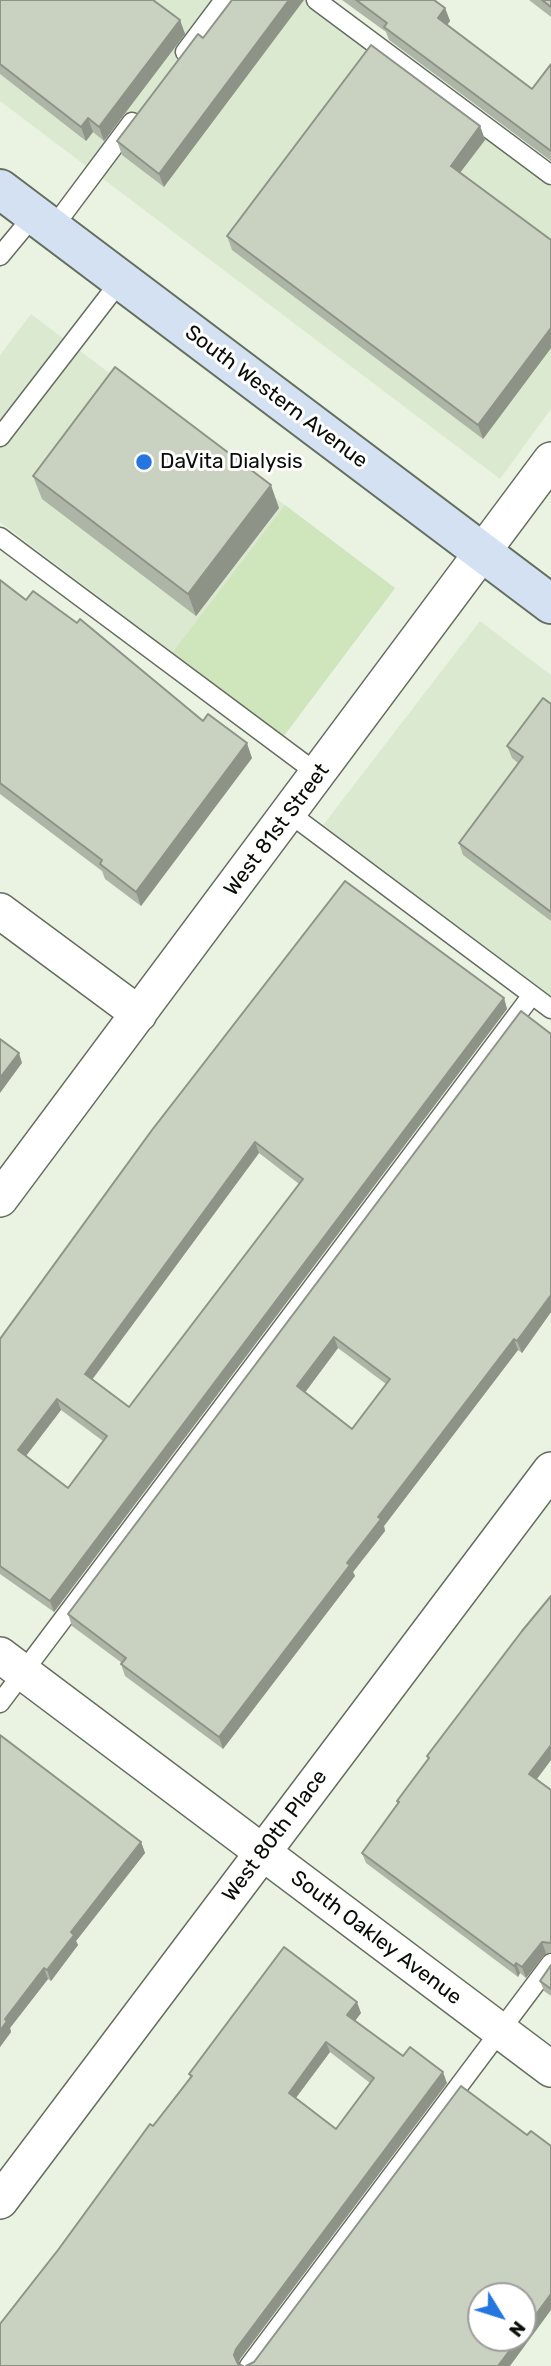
<!DOCTYPE html>
<html>
<head>
<meta charset="utf-8">
<style>
  body { margin:0 }
  #map { position:relative; width:551px; height:2366px; overflow:hidden; background:#eaf3e2; font-family:Rubik,sans-serif }
  canvas { display:block }
  .north { position:absolute; left:467px; top:2282px; width:70px; height:70px; box-sizing:border-box; background:#fff; border:2px solid #9d9e9c; border-radius:50%; rotate:128deg; font-size:19px; font-weight:700; line-height:28px; text-align:center; color:#0a0d07 }
  .north::after { content:''; display:block; margin:auto; width:24px; height:32px; background:#2475e0; clip-path:polygon(50% 0,100% 100%,50% 72%,0 100%) }
</style>
</head>
<body>
<div id="map">
<canvas width="551" height="2366"></canvas>
<div class="north">N</div>
</div>
<script>
const g = document.querySelector('canvas').getContext('2d');
g.lineJoin = 'round';
function fill(path, color) { g.fillStyle = color; g.fill(path, 'evenodd'); }
const toPath = rows => new Path2D(rows.map(r => 'M' + r).join(''));
function strokePath(path, color, width, dash) { g.strokeStyle = color; g.lineWidth = width; g.lineCap = dash ? 'butt' : 'round'; g.setLineDash(dash || []); g.stroke(path); }
function label(font, color, halo, rows, align = 'center') {
  g.font = font + ' Rubik,sans-serif'; g.lineWidth = 6; g.setLineDash([]); g.textBaseline = 'middle'; g.strokeStyle = halo; g.fillStyle = color; for (const [text, x, y, turn = 0] of rows) {
    g.save(); g.translate(x, y); g.rotate((+turn || 0) * Math.PI / 180); g.textAlign = isNaN(turn) ? turn : align; if (halo) g.strokeText(text, 0, 0); g.fillText(text, 0, 0); g.restore();
  }
}
fill(toPath([
  [0,0,316,0,551,175,551,409,500,479,0,101],
  [31,314,395,588,283,737,0,522,0,355],
  [480,621,551,675,551,1009,317,833]
]), '#dce9d1');
fill(toPath([
  [285,505,395,588,283,737,173,652]
]), '#cfe5bb');
const lane = toPath([
  [316,0,551,175],
  [185,52,224,0],
  [52,229,132,122],
  [0,256,34,215],
  [0,437,121,280],
  [0,537,318,774],
  [289,813,551,1009],
  [0,1703,532,995],
  [249,2366,551,1963]
]);
const street = toPath([
  [0,911,139,1014],
  [0,1199,551,460],
  [0,1655,551,2069],
  [0,2201,551,1470]
]);
const secondary = toPath([
  [0,189,551,604]
]);
strokePath(lane, '#656d5e', 21);
strokePath(street, '#656d5e', 38);
strokePath(secondary, '#656d5e', 42);
strokePath(lane, '#fff', 18);
strokePath(street, '#fff', 35);
strokePath(secondary, '#d4e1f3', 38);
fill(toPath([
  [0,0,180,20,185,34,104,141,93,132,86,141,0,74],
  [342,0,434,0,445,8,450,21,447,25,532,89,551,64,551,161,389,40,386,32],
  [529,0,551,0,551,17],
  [203,38,164,187,122,155,117,141],
  [480,126,485,140,460,173,551,240,551,348,483,439,232,250,227,236],
  [33,476,279,508,196,616,42,499],
  [0,580,26,600,203,721,252,758,141,906,105,879,102,871,0,794],
  [551,704,551,921,463,855,459,843,518,763,512,758,507,746],
  [504,998,507,1009,54,1612,0,1574,0,1339,152,1130],
  [259,1153,299,1184,129,1407,92,1380],
  [61,1410,103,1441,68,1488,26,1456],
  [551,1034,551,1312,522,1353,518,1350,384,1526,385,1531,353,1572,355,1576,223,1749,125,1676,121,1664,122,1663,72,1626,68,1614],
  [338,1348,386,1384,352,1429,305,1392],
  [551,1596,551,1760,537,1779,551,1790,551,1953,546,1953,526,1978,520,1973,518,1977,366,1863,362,1853,398,1804,397,1801,428,1759,427,1756],
  [0,1735,141,1842,145,1853,76,1941,78,1945,51,1981,48,1979,10,2028,11,2032,0,2047],
  [551,1965,551,1996,544,1991,540,1981],
  [361,2013,355,2021,403,2056,447,2083,240,2359,238,2364,0,2366,58,2250,190,2077,189,2074],
  [330,2052,370,2083,336,2129,296,2098]
]), '#adb5a6');
fill(toPath([
  [289,0,304,0,164,187,159,174],
  [445,8,450,21,443,31,438,18],
  [180,20,185,34,104,141,99,127],
  [88,118,93,132,86,141,81,127],
  [480,126,485,140,455,179,451,166],
  [551,328,551,348,483,439,478,425],
  [271,485,279,508,196,616,188,594],
  [247,743,252,758,141,906,136,892],
  [504,998,507,1009,54,1612,50,1601],
  [19,1053,22,1063,0,1093,0,1078],
  [255,1142,259,1153,88,1385,85,1374],
  [551,1295,551,1312,522,1353,517,1341],
  [334,1337,338,1348,301,1398,297,1386],
  [514,1339,518,1350,384,1526,385,1531,353,1572,355,1576,223,1749,219,1737,347,1563,378,1517],
  [57,1399,61,1410,22,1461,18,1450],
  [551,1745,551,1760,533,1784,529,1774],
  [141,1842,145,1853,76,1941,78,1945,51,1981,47,1970,71,1932],
  [542,1942,546,1953,526,1978,522,1967],
  [516,1963,520,1973,518,1977,514,1966],
  [44,1968,48,1979,10,2028,11,2032,0,2047,0,2031,5,2019],
  [357,2002,361,2013,351,2026,347,2015],
  [326,2042,330,2052,292,2103,289,2093],
  [443,2072,447,2083,240,2359,238,2365,234,2355,236,2349],
  [551,2294,551,2310,510,2366,498,2366,519,2338,523,2338,523,2332]
]), '#8d9387');
const building = toPath([
  [0,0,153,0,180,20,99,127,88,118,81,127,0,64,0,0],
  [232,0,289,0,159,174,117,141,198,34,203,38,232,0],
  [356,0,434,0,445,8,438,18,532,89,551,64,551,151,384,27,387,23,356,0],
  [542,0,551,0,551,7,542,0],
  [371,45,480,126,451,166,551,240,551,328,478,425,227,236,371,45],
  [115,367,271,485,188,594,33,476,115,367],
  [0,580,26,600,33,591,77,623,80,619,203,721,208,714,247,743,136,892,100,864,102,860,0,783,0,580],
  [543,698,551,704,551,912,459,843,523,757,507,746,543,698],
  [345,881,504,998,50,1601,0,1566,0,1339,152,1130,345,881],
  [255,1142,303,1179,129,1407,85,1374,255,1142],
  [57,1399,107,1436,68,1488,18,1450,57,1399],
  [521,1011,551,1034,551,1295,517,1341,514,1339,378,1517,381,1519,347,1563,350,1565,219,1737,121,1664,126,1658,68,1614,521,1011],
  [334,1337,390,1379,352,1429,297,1386,334,1337],
  [0,1039,19,1053,0,1078,0,1039],
  [551,1596,551,1745,529,1774,551,1790,551,1943,542,1942,522,1967,516,1963,514,1966,362,1853,399,1802,397,1801,429,1758,427,1756,522,1631,551,1596],
  [0,1735,141,1842,71,1932,74,1935,47,1970,44,1968,5,2019,7,2021,0,2031,0,1735],
  [284,1947,357,2002,347,2015,403,2056,410,2047,443,2072,236,2349,234,2355,238,2364,243,2366,0,2366,0,2324,58,2250,150,2124,153,2126,192,2076,189,2074,284,1947],
  [326,2042,374,2078,336,2129,289,2093,326,2042],
  [551,1965,551,1989,540,1981,551,1965],
  [461,2086,527,2135,531,2131,551,2146,551,2294,523,2332,523,2296,481,2296,481,2338,519,2338,498,2366,246,2366,254,2362,461,2086]
]);
fill(building, '#c9d2c1');
strokePath(building, '#8d9387', 2);
for (const [x, y, r, color] of [
  [144,462,9,"#2475e0"]
]) { const dot = new Path2D(); dot.arc(x, y, r, 0, 2 * Math.PI); g.fillStyle = color; g.fill(dot); strokePath(dot, '#fff', 2.5); }
label('21px', '#0a0d07', '#fff', [
  ["South Western Avenue",276,397,37],
  ["West 81st Street",277,830,-53],
  ["West 80th Place",275,1836,-53],
  ["South Oakley Avenue",376,1938,37]
]);
label('21px', '#0a0d07', '#fff', [
  ["DaVita Dialysis",160,462]
], 'left');
</script>
</body>
</html>
